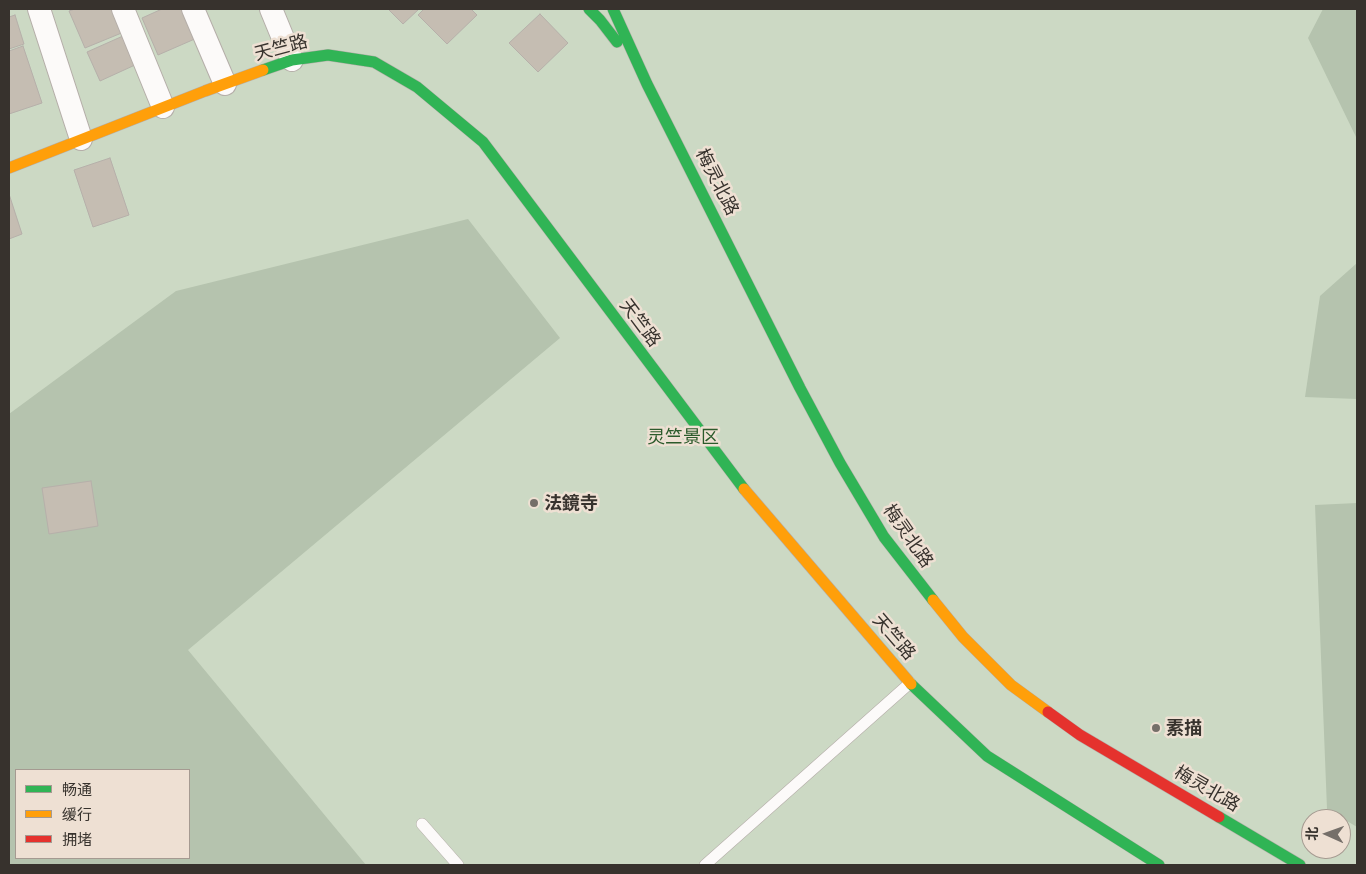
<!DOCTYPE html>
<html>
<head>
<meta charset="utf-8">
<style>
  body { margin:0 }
  #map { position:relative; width:1366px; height:874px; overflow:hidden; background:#e8e0d9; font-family:"Public Sans","Noto Sans SC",sans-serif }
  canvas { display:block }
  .frame { position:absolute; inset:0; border:10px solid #37322d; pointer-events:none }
  .legend { position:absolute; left:15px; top:769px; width:175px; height:90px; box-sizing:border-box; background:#eee0d3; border:1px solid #a59a91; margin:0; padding:6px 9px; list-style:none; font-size:15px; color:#37322d }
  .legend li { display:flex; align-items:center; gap:10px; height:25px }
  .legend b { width:25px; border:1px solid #a59a91 }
  .north { position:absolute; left:1301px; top:809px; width:50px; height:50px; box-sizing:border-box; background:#eee0d3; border:1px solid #a59a91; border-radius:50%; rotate:272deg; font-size:14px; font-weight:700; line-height:20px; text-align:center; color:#37322d }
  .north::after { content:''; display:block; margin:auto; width:18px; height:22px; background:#756f69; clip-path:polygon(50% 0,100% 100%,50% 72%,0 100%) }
</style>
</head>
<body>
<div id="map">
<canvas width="1366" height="874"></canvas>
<div class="frame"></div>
<ul class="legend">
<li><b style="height:6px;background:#30b455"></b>畅通</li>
<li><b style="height:6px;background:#ff9f0a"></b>缓行</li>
<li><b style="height:6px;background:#e5322d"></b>拥堵</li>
</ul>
<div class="north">北</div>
</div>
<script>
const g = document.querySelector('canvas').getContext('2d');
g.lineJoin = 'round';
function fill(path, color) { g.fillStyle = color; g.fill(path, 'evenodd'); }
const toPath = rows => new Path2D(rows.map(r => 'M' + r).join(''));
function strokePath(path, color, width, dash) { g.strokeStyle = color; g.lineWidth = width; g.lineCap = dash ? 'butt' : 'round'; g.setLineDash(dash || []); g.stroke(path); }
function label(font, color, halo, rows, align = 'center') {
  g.font = font + ' "Public Sans","Noto Sans SC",sans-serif'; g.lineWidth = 5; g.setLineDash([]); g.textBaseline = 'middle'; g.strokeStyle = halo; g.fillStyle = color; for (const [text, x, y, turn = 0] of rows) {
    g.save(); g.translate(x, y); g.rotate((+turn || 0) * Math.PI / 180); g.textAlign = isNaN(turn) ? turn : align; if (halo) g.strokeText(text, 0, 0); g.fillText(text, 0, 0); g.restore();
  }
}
fill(toPath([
  [9,9,1357,9,1357,865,9,865],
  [16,770,189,770,189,858,16,858],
  [1311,819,1341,819,1341,849,1311,849]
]), '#ccd9c4');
fill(toPath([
  [1323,9,1357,9,1357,139,1308,38],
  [468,219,560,338,188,650,366,865,9,865,9,414,176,291],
  [16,770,189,770,189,858,16,858],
  [1357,263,1357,399,1305,397,1320,296],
  [1357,503,1357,827,1327,809,1315,505]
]), '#b5c3ae');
const building = toPath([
  [75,9,114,9,124,32,85,48,69,11,75,9],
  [162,9,184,9,197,38,158,55,142,18,162,9],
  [388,9,419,9,403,24,388,9],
  [424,9,471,9,477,15,447,44,418,15,424,9],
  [540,14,568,43,538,72,509,43,540,14],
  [15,15,24,44,9,49,9,17,15,15],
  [123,36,135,65,100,81,87,52,123,36],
  [23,46,42,103,9,114,9,51,23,46],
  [110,158,129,215,93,227,74,170,110,158],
  [9,194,22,234,9,239,9,194],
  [91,481,98,526,49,534,42,488,91,481]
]);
fill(building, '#c5bdb2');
strokePath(building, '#b6b0aa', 1);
const lane = toPath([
  [422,824,458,865],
  [705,865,910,683]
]);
const street = toPath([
  [39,9,81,139],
  [123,9,163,107],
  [193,9,225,84],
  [271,9,292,60]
]);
const fast = toPath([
  [589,9,600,20,617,42],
  [613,9,647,84,800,388,840,463,884,537,933,600],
  [263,70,292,60,328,55,374,62,417,87,483,142,744,489],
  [911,684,987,756,1159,865],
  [1219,817,1300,865]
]);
const slow = toPath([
  [9,168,205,91,263,70],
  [744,489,911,684],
  [933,600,963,637,1011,685,1048,712]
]);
const jam = toPath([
  [1048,712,1080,735,1219,817]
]);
strokePath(lane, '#b5aea9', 12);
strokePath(street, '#b5aea9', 24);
strokePath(fast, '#b5aea9', 12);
strokePath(slow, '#b5aea9', 12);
strokePath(jam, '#b5aea9', 12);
strokePath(lane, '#fcfaf9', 11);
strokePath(street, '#fcfaf9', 22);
strokePath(fast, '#30b455', 11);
strokePath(slow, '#ff9f0a', 11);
strokePath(jam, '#e5322d', 11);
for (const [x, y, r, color] of [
  [534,503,5,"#756f69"],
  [1156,728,5,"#756f69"]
]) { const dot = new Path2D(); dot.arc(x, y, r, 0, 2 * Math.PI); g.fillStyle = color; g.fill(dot); strokePath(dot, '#eee0d3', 2); }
label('18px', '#37322d', '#eee0d3', [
  ["天竺路",281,48,-15],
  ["梅灵北路",717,182,63],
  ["天竺路",640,323,53],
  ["梅灵北路",908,536,55],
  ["天竺路",894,637,49],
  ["梅灵北路",1207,789,30]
]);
label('18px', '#2c5b2c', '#eee0d3', [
  ["灵竺景区",683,437]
]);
label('bold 18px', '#37322d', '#eee0d3', [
  ["法鏡寺",544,503],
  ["素描",1166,728]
], 'left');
</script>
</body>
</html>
